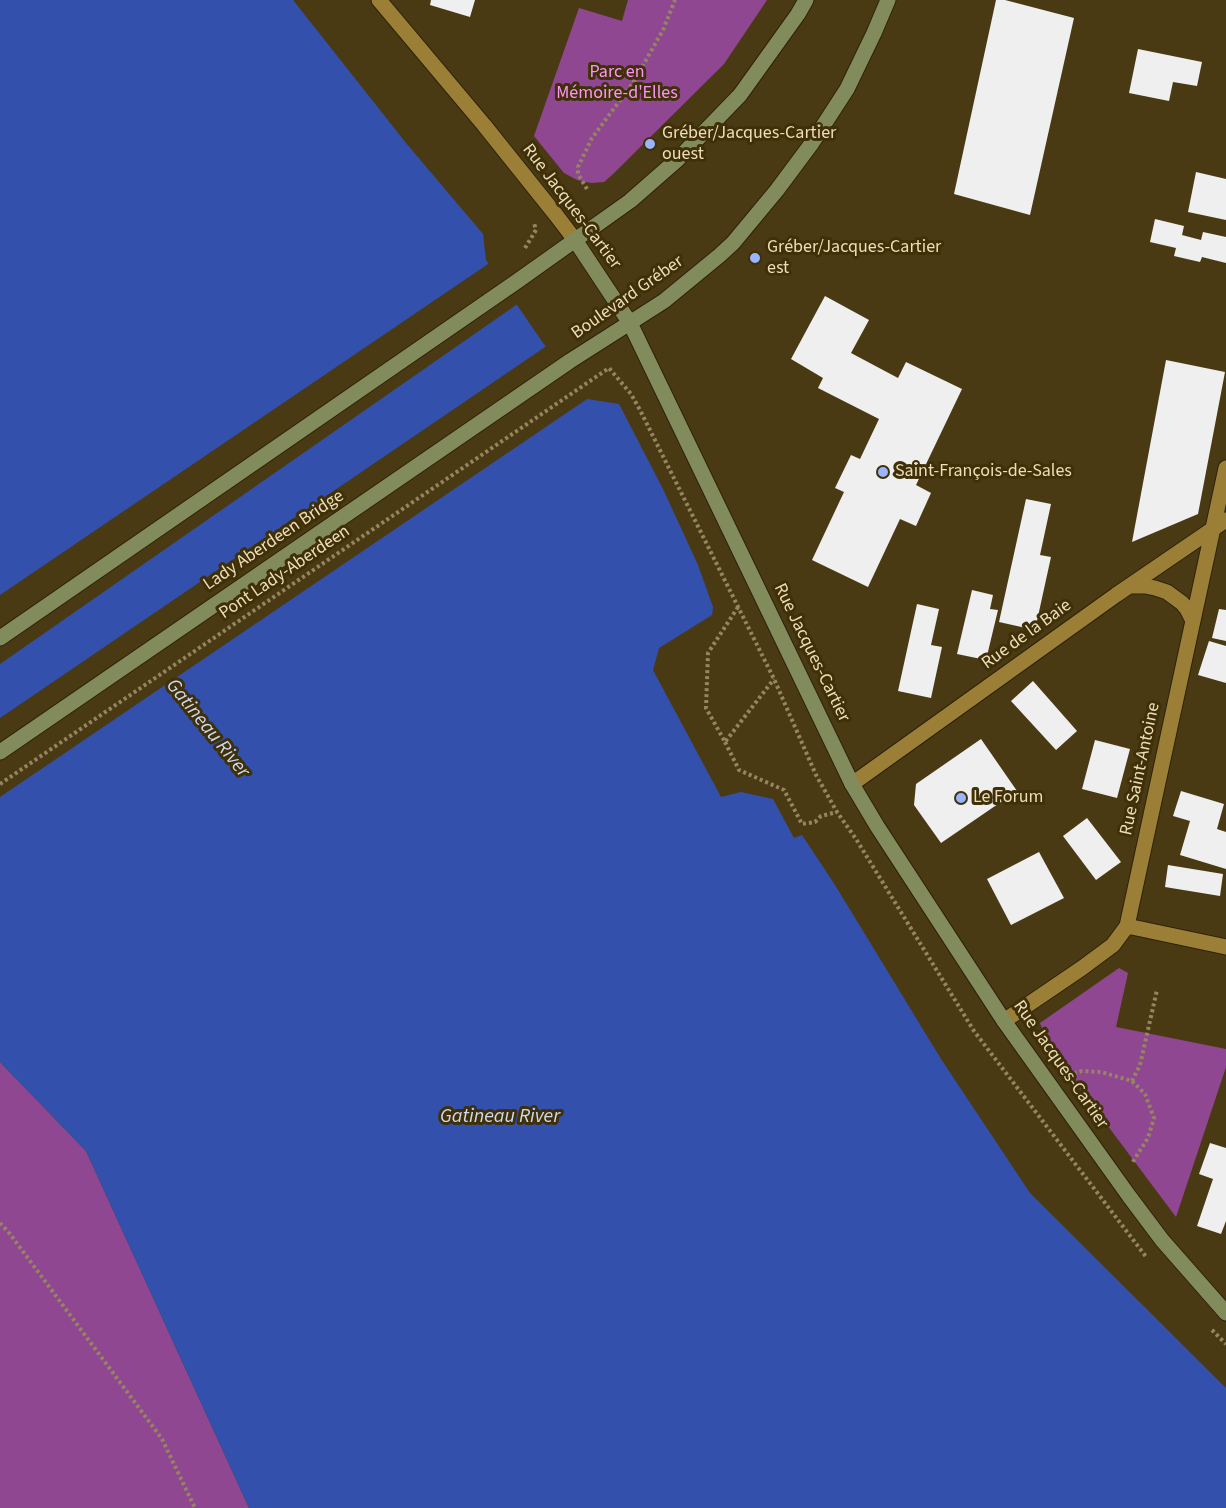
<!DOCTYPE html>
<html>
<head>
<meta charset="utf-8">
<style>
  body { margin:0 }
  canvas { display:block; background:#4a3a14 }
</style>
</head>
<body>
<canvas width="1226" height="1508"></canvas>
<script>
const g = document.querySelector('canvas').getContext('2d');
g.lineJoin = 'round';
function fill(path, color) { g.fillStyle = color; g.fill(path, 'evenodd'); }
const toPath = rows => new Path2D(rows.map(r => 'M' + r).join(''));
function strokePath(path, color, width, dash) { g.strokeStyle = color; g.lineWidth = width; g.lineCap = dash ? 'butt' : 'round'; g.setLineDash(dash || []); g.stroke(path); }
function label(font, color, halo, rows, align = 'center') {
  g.font = font + ' "Source Sans 3",sans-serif'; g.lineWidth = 6; g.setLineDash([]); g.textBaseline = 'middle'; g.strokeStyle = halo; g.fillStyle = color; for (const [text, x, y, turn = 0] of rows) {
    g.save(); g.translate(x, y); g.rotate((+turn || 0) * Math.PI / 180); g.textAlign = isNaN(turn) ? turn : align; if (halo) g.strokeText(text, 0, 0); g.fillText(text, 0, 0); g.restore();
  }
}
fill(toPath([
  [628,0,767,0,724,64,612,175,604,182,591,183,577,180,564,173,534,136,579,8,622,21],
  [1119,968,1128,973,1116,1027,1226,1049,1226,1067,1176,1217,1051,1050,1040,1023],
  [0,1062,86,1151,249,1508,0,1508]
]), '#904791');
fill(toPath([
  [0,0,293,0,406,143,483,234,486,260,581,398,619,404,663,489,698,565,713,607,712,615,659,648,653,670,721,797,741,792,773,799,794,838,802,835,835,885,941,1059,1030,1193,1226,1388,1226,1508,249,1508,86,1151,0,1062]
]), '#3350ac');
fill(toPath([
  [491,262,519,303,0,664,0,595],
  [548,345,582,396,590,397,0,797,0,718]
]), '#4a3a14');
fill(toPath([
  [431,0,475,0,470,17,430,5],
  [996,0,1005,0,1074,18,1030,215,954,194],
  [1138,49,1202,62,1197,86,1173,82,1169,101,1129,93],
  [1196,172,1226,179,1226,220,1188,212],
  [1155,219,1184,226,1182,235,1201,240,1203,232,1226,237,1226,263,1202,257,1200,262,1174,256,1176,248,1150,242],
  [825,296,869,320,851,353,898,378,906,362,962,389,916,485,931,493,916,526,900,519,868,587,812,560,844,492,835,488,851,455,860,459,879,419,818,388,823,378,791,359],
  [1166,360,1225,372,1198,514,1132,542],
  [1026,499,1051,504,1040,555,1051,557,1035,630,999,622],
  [972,590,993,595,990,609,998,610,986,660,957,654],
  [917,604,939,609,931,645,942,647,931,698,898,691],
  [1219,609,1226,610,1226,641,1212,638],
  [1209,641,1226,646,1226,683,1198,675],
  [1033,681,1077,731,1056,750,1011,701],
  [981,739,1017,791,941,843,914,805,916,784],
  [1095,740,1130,749,1117,798,1082,789],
  [1181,791,1224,804,1217,829,1226,832,1226,869,1180,855,1190,821,1173,816],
  [1087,818,1121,862,1096,880,1063,836],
  [1039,852,1064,898,1011,925,987,879],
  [1168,865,1223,874,1220,896,1165,887],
  [1210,1143,1226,1148,1226,1221,1221,1234,1197,1226,1213,1179,1199,1174]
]), '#efefef');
const street = toPath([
  [379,0,484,125,556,215,575,240],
  [1129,586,1145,586,1155,588,1167,592,1182,603,1187,609,1193,621],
  [852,784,1116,595,1226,520],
  [1127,926,1226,947],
  [1004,1021,1082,968,1113,945,1127,926,1226,468]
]);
const secondary = toPath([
  [575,240,630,323,852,784,877,826,1004,1021,1129,1196,1162,1240,1226,1313],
  [0,638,516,282,630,201,678,159,740,95,798,14,806,0],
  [0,752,570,361,664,301,720,255,733,243,777,190,812,143,847,89,874,33,888,0]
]);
strokePath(street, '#2c220b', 17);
strokePath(secondary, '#2c220b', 17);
strokePath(toPath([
  [587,189,578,174,578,167,592,138,633,83,663,30,675,0],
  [525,248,536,230,534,223],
  [738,607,708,653,706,708,725,742,774,679],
  [725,742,739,770,784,790,802,824,815,822,821,816,837,812],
  [0,784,609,368,631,394,640,410,774,679,816,775,837,812,856,839,974,1031,1147,1258],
  [1068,1075,1082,1071,1101,1072,1132,1081,1145,1094,1154,1118,1148,1138,1132,1163],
  [1132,1081,1140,1065,1157,990],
  [0,1223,10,1234,162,1439,195,1508],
  [1212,1330,1226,1344]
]), '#958561', 4, [3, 3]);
strokePath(street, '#9c7f36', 15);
strokePath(secondary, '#828b5c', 15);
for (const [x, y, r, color] of [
  [650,144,6,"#98b5fd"],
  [755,258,6,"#98b5fd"],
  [883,472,6,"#98b5fd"],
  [961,798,6,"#98b5fd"]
]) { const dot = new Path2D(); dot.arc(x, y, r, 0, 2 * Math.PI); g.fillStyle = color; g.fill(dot); strokePath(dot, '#3f3008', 2); }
label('18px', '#fd93fd', '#3f3008', [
  ["Parc en",617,73],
  ["Mémoire-d'Elles",617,94]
]);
label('18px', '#edddba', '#3f3008', [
  ["Gréber/Jacques-Cartier",662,134],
  ["ouest",662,155],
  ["Gréber/Jacques-Cartier",767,248],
  ["est",767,269],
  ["Saint-François-de-Sales",895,472],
  ["Le Forum",973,798]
], 'left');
label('18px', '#edddba', '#3f3008', [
  ["Rue Jacques-Cartier",571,207,53],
  ["Boulevard Gréber",628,298,-35],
  ["Lady Aberdeen Bridge",274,541,-34],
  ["Pont Lady-Aberdeen",285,573,-34],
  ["Rue de la Baie",1027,635,-36],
  ["Rue Jacques-Cartier",811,653,64],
  ["Rue Saint-Antoine",1141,769,-78],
  ["Rue Jacques-Cartier",1060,1065,55]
]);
label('italic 20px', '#ced9f2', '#3f3008', [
  ["Gatineau River",207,729,51],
  ["Gatineau River",500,1118]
]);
</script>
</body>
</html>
